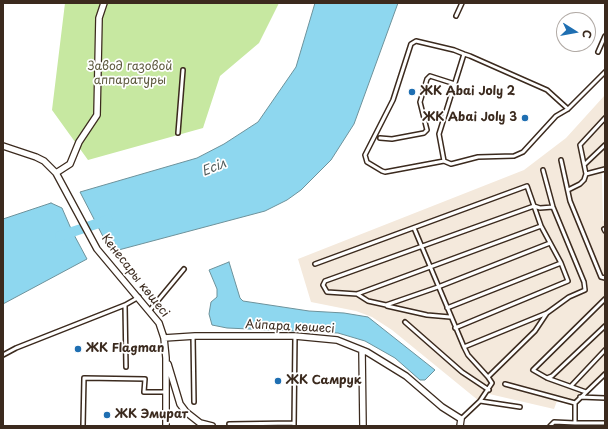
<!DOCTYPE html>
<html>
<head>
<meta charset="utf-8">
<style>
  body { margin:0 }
  #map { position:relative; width:608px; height:429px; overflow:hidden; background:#fff; font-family:"Playpen Sans",sans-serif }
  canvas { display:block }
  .frame { position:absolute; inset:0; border:4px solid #3b2a1e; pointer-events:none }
  .north { position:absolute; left:556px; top:12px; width:40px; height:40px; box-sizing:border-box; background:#fff; border:1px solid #b1aaa5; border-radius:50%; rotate:101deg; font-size:11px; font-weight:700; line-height:16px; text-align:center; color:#3b2a1e }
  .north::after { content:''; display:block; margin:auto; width:14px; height:18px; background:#1f6fb2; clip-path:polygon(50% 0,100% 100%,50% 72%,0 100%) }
</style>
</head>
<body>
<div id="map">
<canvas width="608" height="429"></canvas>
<div class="frame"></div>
<div class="north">С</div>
</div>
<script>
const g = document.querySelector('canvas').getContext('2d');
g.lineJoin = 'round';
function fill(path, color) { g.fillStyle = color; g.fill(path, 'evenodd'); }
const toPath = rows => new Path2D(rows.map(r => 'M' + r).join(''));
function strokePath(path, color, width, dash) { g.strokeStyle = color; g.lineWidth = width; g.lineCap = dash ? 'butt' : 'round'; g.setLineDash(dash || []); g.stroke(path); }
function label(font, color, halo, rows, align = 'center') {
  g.font = font + ' "Playpen Sans",sans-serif'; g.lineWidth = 3.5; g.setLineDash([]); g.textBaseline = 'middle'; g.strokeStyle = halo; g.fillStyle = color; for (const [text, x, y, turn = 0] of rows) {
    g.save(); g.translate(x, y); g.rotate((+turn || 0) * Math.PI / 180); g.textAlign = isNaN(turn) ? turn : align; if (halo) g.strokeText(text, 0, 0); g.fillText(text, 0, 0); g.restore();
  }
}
fill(toPath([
  [605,95,605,172,602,174,603,220,605,223,605,371,570,405,557,401,554,409,485,393,479,401,392,330,372,317,356,311,311,302,298,259,524,170,566,138]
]), '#f4e9dc');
fill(toPath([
  [65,3,279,3,259,43,220,76,203,128,88,160,52,110]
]), '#c7e8a1');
const water = toPath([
  [315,3,398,3,354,124,331,160,301,190,287,200,265,211,111,252,80,192,197,158,224,144,258,122,296,67,315,3],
  [51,203,62,208,72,231,87,259,3,304,3,219,51,203],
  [229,262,240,298,243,301,309,311,344,313,368,317,435,370,425,380,420,380,395,358,365,341,338,333,227,328,212,325,209,314,211,302,217,297,217,289,209,270,229,262]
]);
fill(water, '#8ed7ef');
strokePath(water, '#6d929b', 1);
strokePath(toPath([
  [60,236,108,220]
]), '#8ed7ef', 10);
const lane = toPath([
  [456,16,462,3],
  [598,52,605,36],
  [464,54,439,134,444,161,385,172,382,171,367,162,365,155,393,100,411,44,416,41,454,50,464,54,470,56,547,90,568,109],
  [178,133,183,70],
  [380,138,392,139,424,133,427,130,420,102,427,79,430,76,455,84],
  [561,160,570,201,601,277,605,278],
  [444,161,451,164,478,157,514,156,523,152,556,116,568,109,605,72],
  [585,164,605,145],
  [586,174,605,169],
  [568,190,580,184,584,180,586,174,580,145,605,118],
  [541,226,357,294,327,292,323,285,325,281,534,206,540,208,553,207],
  [414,228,464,347,468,355,488,377,492,383,480,401,461,419],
  [604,229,605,231],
  [315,264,527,186,541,226,561,263,447,308],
  [357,294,368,301,386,305,438,287,550,243],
  [125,305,126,367],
  [387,306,427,315,450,317],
  [150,310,184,269],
  [405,322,462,372,489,390],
  [455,328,568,281,561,263],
  [193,336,194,402],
  [464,347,547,313,569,297,585,290,584,282,553,207,543,170],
  [3,355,16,348,125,305,139,297],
  [488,377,535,331,547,313],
  [547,378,552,376,605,326],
  [505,384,575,403],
  [571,386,605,350],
  [586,392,547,378,533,370,605,299],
  [580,397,605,398],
  [480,401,520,407],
  [575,423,605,423],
  [229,424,294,423],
  [83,426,84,378,145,379,144,392,165,392],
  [294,426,295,336],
  [550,426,554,422,575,423,575,403,605,374]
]);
const street = toPath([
  [3,146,36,157,44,161,56,173,97,249,159,323,164,338,166,358,166,426],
  [56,173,70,164,79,142,97,115,99,18,104,3],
  [164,338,195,336,295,336,337,340,367,352,406,376,442,407,461,419,460,426],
  [362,350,363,426],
  [168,364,180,404,186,412,200,423,212,426]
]);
strokePath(lane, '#3b2a1e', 6);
strokePath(street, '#3b2a1e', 8);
strokePath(lane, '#fff', 3);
strokePath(street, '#fff', 5.5);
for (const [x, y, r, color] of [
  [412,92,4,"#1f6fb2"],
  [525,118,4,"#1f6fb2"],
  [78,349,4,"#1f6fb2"],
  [278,381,4,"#1f6fb2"],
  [107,415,4,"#1f6fb2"]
]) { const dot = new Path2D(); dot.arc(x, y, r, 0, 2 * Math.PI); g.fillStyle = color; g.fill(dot); strokePath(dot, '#fff', 1.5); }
label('12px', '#5e5a3f', '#fff', [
  ["Завод газовой",130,67],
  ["аппаратуры",130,81]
]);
label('bold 12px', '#3b2a1e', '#fff', [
  ["ЖК Abai Joly 2",420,92],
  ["ЖК Abai Joly 3",517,118,"right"],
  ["ЖК Flagman",86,349],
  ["ЖК Самрук",286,381],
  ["ЖК Эмират",115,415]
], 'left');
label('12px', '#3b2a1e', '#fff', [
  ["Кенесары көшесі",135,276,52],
  ["Айпара көшесі",290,327,3]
]);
label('italic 13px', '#545e5d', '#fff', [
  ["Есіл",214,168,-22]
]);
</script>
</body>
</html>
